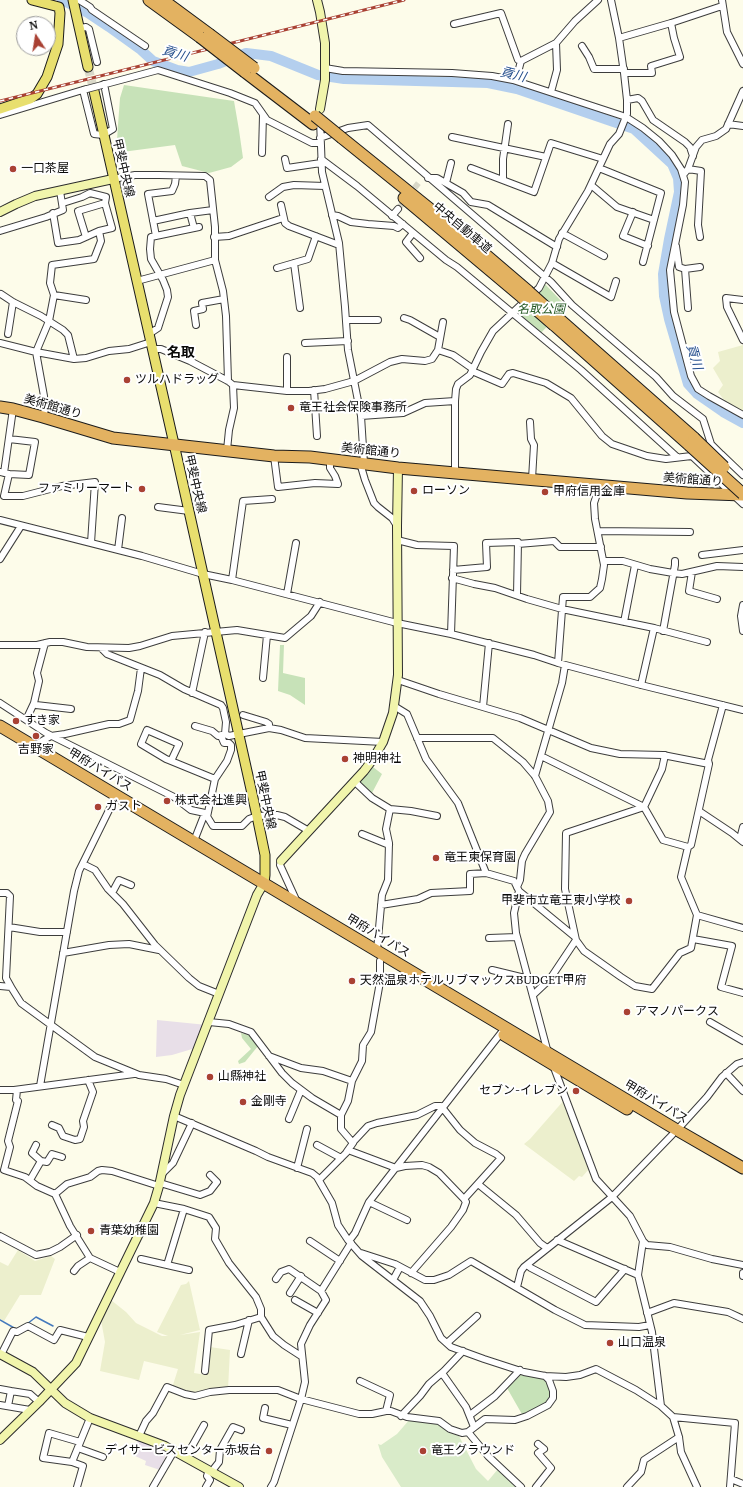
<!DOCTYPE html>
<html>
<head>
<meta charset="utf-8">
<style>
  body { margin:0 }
  #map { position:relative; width:743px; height:1487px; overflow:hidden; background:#fdfcea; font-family:"PT Serif",serif }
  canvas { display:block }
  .north { position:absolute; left:16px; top:16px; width:40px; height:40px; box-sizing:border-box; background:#fff; border:1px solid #9d9d9d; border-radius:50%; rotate:348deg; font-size:11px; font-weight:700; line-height:16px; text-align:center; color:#0a0a0a }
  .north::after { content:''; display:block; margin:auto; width:14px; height:18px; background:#a94133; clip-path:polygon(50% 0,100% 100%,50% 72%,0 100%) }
</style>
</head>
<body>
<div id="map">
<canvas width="743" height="1487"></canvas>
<div class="north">N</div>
</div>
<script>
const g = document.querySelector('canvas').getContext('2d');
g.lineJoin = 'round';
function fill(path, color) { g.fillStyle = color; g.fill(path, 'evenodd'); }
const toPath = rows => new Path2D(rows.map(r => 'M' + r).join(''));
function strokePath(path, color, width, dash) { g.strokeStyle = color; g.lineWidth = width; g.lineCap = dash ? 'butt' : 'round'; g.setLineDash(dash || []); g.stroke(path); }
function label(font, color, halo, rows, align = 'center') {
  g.font = font + ' "PT Serif","Noto Sans JP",serif'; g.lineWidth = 4; g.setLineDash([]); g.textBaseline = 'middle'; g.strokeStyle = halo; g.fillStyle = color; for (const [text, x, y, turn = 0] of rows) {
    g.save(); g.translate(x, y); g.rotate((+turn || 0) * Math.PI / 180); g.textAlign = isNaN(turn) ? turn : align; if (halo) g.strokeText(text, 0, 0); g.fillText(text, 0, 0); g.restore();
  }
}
fill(toPath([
  [157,1020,207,1025,199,1047,172,1055,156,1057],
  [139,1436,168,1450,160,1470,145,1465,146,1461,133,1455]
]), '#e8dfe8');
fill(toPath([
  [743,345,743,415,731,409,718,392,723,385,713,368,720,361,718,352],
  [565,1099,589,1169,582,1177,579,1176,574,1181,524,1144,530,1139],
  [18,1250,35,1261,51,1256,55,1259,41,1295,20,1295,4,1321,0,1319,0,1262,8,1266],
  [189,1281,200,1330,180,1335,200,1332,194,1373,206,1375,210,1347,230,1350,228,1389,195,1396,172,1388,178,1369,144,1361,139,1380,100,1371,105,1342,101,1320,111,1300,126,1312,136,1323,162,1336,168,1336,157,1332,181,1285,186,1284]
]), '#ecefcd');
fill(toPath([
  [124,85,234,101,239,130,243,158,231,167,209,173,182,166,175,145,122,152,117,141,118,125,120,98],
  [545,284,566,306,541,333,517,315],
  [280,645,284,645,283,673,305,678,305,705,290,695,278,691],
  [373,767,382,774,372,793,359,782],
  [241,1033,252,1036,258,1046,245,1062,239,1064,238,1061,251,1049,242,1038],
  [521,1375,544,1378,553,1391,552,1397,546,1404,523,1416,507,1388]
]), '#c7e2b8');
fill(toPath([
  [410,1419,434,1421,459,1436,476,1469,488,1481,498,1469,519,1487,401,1487,382,1457,378,1444,381,1445,397,1434]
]), '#d9ebc9');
strokePath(toPath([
  [0,1320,16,1329],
  [27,1324,36,1317,53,1326]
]), '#4479bc', 1.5);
strokePath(toPath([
  [62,0,88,13,109,27,141,50,153,61,177,70,189,72,218,64,246,53,271,56,318,75,344,79,488,83,517,89,634,129,672,164,678,178,679,192,669,239,663,274,664,296,669,319,688,384,697,394,723,412,743,423]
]), '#b4cfee', 10);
strokePath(toPath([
  [398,209,420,181]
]), '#d9d8c8', 6, [6, 3]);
strokePath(toPath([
  [88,67,94,91]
]), '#d9d8c8', 9, [9, 4.5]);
const street = toPath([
  [79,0,90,7,92,10,145,46],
  [722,0,727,32,743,64],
  [454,24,501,13,518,60,521,61,556,43],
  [80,28,86,27,89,29,97,62],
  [619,38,671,23,722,6],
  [582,46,589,57,594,69,624,69],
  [325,68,343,71,452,73,492,76,513,80,626,117,643,128,659,141,672,155,681,169,685,182,683,205,670,270,674,312,691,376,698,389,709,396,743,415],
  [624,73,652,73,651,66,680,57,674,38,671,23],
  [516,80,521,61],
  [102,85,158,70,230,93,255,103,267,120,312,143,320,143],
  [83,90,94,134,103,135,113,129,104,84],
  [551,92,557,70,556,43,575,21,598,0],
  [627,100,638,98,642,101,653,120,685,142,690,147,693,156],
  [0,115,86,89],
  [320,120,322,172,339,243,345,307,348,350,361,416,364,463],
  [728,124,743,126],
  [452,137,546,157],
  [320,138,348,128,368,125,551,282,572,305,656,377,673,396,703,419,711,444,721,454],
  [262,153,263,115],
  [285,159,287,168,321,163],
  [321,159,357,186,446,260,457,267,581,370,677,457],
  [471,168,534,192,551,143,603,159],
  [599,168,661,193,643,262],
  [688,169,701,171,698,225,700,237],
  [683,175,688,169,696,147,702,140,716,136,726,129,743,91],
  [428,178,437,178,463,193,471,202,488,205,557,247],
  [113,179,135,175,159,175,205,176,210,180,215,227,215,260,223,291,226,316,228,381],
  [503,180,503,159,508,124],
  [446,183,451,163],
  [591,185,617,207,654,220],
  [269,197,283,187,294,185,325,186],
  [281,205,285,223,289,226,339,245],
  [633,212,623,236,648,246],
  [53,213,58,243,79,240,99,231],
  [190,213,194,228],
  [332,215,338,216,351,222,368,224,394,226,398,228,403,224],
  [392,216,398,209],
  [153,221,190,213,213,210],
  [0,231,46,217,63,210,60,191],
  [413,233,406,242,420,258],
  [562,233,604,256],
  [156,236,148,194,172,191,175,184,176,176],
  [86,237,78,211,105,203],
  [214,237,229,236,283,218],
  [676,246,679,267,685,269,700,267],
  [294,263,300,308],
  [552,263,611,297,616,281],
  [277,268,308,259,316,236],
  [685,269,688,308],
  [137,281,215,260],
  [1,294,13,302,41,316,63,330,68,335,74,359],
  [54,295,86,300],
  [743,300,726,298,727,307,743,340],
  [404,318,410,320,440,337],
  [346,320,378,320],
  [196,325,194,311,203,309,202,303,224,299],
  [8,334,13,302],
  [149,334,158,328,168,297,167,290,163,280,151,259,150,249,151,237,199,227],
  [0,343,36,352,74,359,86,358,109,351,129,349,151,342],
  [305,343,348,341],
  [152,349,161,349,190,361,228,381,233,385,287,391,309,391,325,389,354,381,390,362,402,359,425,361,432,359,438,350,443,322],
  [438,350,453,355,473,369],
  [472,371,502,384,509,374,513,373,546,383,571,398,602,436,612,444,647,456,666,459,700,455],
  [314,390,317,436],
  [287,391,287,357],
  [361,416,403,413,425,403,455,401],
  [43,417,45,409,44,396,36,352,49,321,54,295,50,283,52,265,94,259,101,241,99,231,112,228,105,203,106,197,90,193,82,197,63,203],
  [530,422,531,439,534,445,532,479],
  [9,439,35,442,29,475,9,474],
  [227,450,229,430,234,408,233,385],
  [717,454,721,454,743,475],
  [274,456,278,487,315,483,338,484,335,476,330,468,330,460],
  [692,456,743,504],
  [360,463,365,480,374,503,378,507,392,518,397,526],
  [0,472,9,474,4,496,23,496,62,486,95,482,91,543],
  [455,472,455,401,456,389,458,384,470,375,481,352,493,331,539,288,552,263,559,239,588,191,610,144,619,134,627,114,627,100,624,73,619,38,611,0],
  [4,473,13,409],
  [158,507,189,511],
  [0,520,142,556,203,574,232,580,397,623,451,634,534,655,558,663,641,685,743,710],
  [598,531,690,532],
  [397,540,417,545,454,546,451,634],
  [518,544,554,541,560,547,601,547],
  [118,550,122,518],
  [702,555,743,550],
  [0,559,21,526],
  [604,561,623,561,650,569,673,573,682,574,717,566,743,567],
  [453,570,487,567,486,543,518,542,517,595],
  [692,572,689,591,717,599],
  [452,578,474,584,495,588,527,599,562,609,654,628,707,642],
  [232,580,243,501,272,499],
  [287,594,296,543],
  [743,605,741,616,743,631],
  [624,622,635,565],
  [663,631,675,565,675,561],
  [45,643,37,673,39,681,34,703,36,705,71,709],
  [0,645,37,645,50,642,63,642,87,647,129,648,140,646,172,636,237,630,285,638,311,616,320,602],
  [102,649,107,654,160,675,184,689,221,705,223,708,226,722,225,734,229,736,269,728,281,730,305,738,383,742],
  [558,663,563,597,590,597,600,588,602,579,604,565,595,519,594,503,600,485],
  [263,678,267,635],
  [398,680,439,694,520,718,591,748,620,754,663,755,709,764],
  [641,685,654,628],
  [192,693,205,632],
  [0,703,46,733,174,797,191,810,205,813,213,826,242,826,249,819,257,816,277,815,285,817,309,831],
  [394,706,407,714,426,759,458,803,486,873,514,881,519,891,514,913,516,933,548,1053],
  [483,707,489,643],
  [243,715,266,722,269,724,269,728],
  [26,720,34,703],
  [195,726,212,731,218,736,225,734],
  [417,738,493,738,523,762,535,776,548,801,550,812,525,854,522,861,520,880,517,887],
  [33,746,51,736,65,734,109,724,119,724,130,720,138,691,141,668],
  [541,756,644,807,662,769,665,755],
  [171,761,179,744,147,730,141,744,166,759,171,761,215,779],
  [535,776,562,683,565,665],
  [354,781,372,798,390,809,386,829,389,843,388,880,382,895,377,950],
  [390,809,411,811,437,816],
  [699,811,732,833,743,842],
  [207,817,215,779,227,761,231,750,231,745,229,743,224,743,221,736],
  [362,834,389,845],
  [740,839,743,827],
  [194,841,205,813],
  [688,847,691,845,709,764,708,760,723,705],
  [281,861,280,865,297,902],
  [83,864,95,870,108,889,123,904,155,945,189,978,199,986,219,994],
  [519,891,575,937],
  [0,893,7,893,10,896,6,978,11,987,0,986],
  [112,893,119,880,131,885],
  [381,905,418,899,431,893,470,891,470,874,486,873],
  [697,915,743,928],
  [9,927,40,932,67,932],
  [489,938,517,937],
  [693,939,732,946,721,987,743,993],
  [63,953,109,945,129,944,159,950],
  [492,970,529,979],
  [11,987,21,1003,95,1057,139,1075,166,1079,184,1085],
  [533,995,550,979,576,940,584,951,621,977,635,986,652,989,680,953,691,948,697,915,681,877,688,847,663,840,644,807,566,833,565,889,576,940],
  [209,1022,229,1024,251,1032,282,1073,292,1083,312,1098,341,1115,341,1129,353,1143],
  [710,1022,743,1041],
  [269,1056,301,1068,323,1071,352,1081,348,1101,341,1115],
  [553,1065,596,1179,630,1216,643,1241,638,1275,652,1332,661,1406,673,1417,679,1437,681,1452,697,1487],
  [726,1073,743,1091],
  [352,1081,362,1061,363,1045,371,1032,380,982,380,961],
  [40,1086,74,891,79,871,113,802],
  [0,1090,14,1090,134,1074],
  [17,1090,16,1100,18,1101,8,1141,10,1147,4,1170,25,1177,37,1186,55,1194,70,1226,90,1258,120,1272],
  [174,1116,256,1151,268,1157,312,1173,317,1177,332,1203,338,1225,348,1240,362,1256,420,1301,430,1316,441,1338,451,1347,484,1359,524,1372,545,1376,566,1377,580,1375,596,1369,636,1390,661,1406],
  [289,1119,301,1090],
  [52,1125,59,1128,63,1136,75,1140,80,1139,84,1127,83,1121,93,1092,88,1080],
  [677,1130,707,1097,722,1077,737,1064,743,1062],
  [317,1145,341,1158],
  [41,1161,47,1162,52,1154,62,1157],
  [297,1168,307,1129],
  [162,1174,173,1163,192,1123],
  [30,1180,41,1161,32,1153,36,1145],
  [319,1180,346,1153,348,1150,353,1143,354,1141,368,1126,377,1123,417,1115,435,1106,441,1106,460,1130,475,1143,496,1154,501,1158,464,1199,439,1173,429,1167,422,1165,405,1166,396,1168,348,1150],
  [160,1183,200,1195,210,1191,217,1182,210,1175],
  [478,1184,516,1215,540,1243,547,1248],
  [55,1194,67,1184,90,1177,98,1171,102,1170,112,1171,159,1186],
  [369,1202,407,1220],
  [154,1203,184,1209,209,1217,216,1228,215,1239,229,1263,256,1297,261,1309,261,1317,273,1336,284,1345,301,1356],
  [0,1236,36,1255,50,1252,60,1247,77,1235],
  [557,1240,638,1275],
  [310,1241,340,1261],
  [349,1241,355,1233,369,1202,501,1033],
  [643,1241,647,1245,670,1247,712,1259,743,1265],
  [361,1253,395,1264,425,1280,434,1280,449,1275,471,1261,555,1310,585,1325,639,1327,650,1325],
  [141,1259,189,1270],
  [167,1265,184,1209],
  [527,1265,531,1268,596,1302,625,1269],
  [74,1271,78,1266,90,1258],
  [411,1273,451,1227,463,1210,466,1202,464,1199],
  [743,1273,743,1276],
  [276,1279,281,1272,289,1269,321,1291],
  [393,1280,400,1267],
  [517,1287,521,1271,524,1267,612,1197,672,1135],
  [290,1293,301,1276],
  [295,1300,318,1313],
  [647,1313,674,1303,728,1312,743,1319],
  [447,1343,477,1316],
  [241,1354,249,1320],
  [1,1355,13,1331,17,1332,28,1326,54,1340,60,1330,88,1337],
  [205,1371,209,1330,235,1325,261,1317],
  [442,1373,466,1407,474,1427],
  [360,1381,390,1395,386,1411],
  [0,1389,11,1391],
  [0,1405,30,1410],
  [8,1406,11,1391,30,1394,39,1402],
  [265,1408,263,1418,292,1425],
  [470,1415,495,1396,520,1370],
  [401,1416,420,1396,429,1384,444,1371,463,1351],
  [673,1417,735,1423,730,1487],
  [468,1432,485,1419,515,1420,527,1416,548,1405,553,1398,553,1391,549,1380,545,1376],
  [139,1436,146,1421,153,1413,167,1387,185,1394,195,1396,210,1392,229,1390,278,1390,301,1399,359,1414,372,1414,386,1411,391,1411,407,1417,439,1421,450,1429,462,1433,468,1432,488,1456,521,1487],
  [78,1448,103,1457],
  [186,1457,204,1425],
  [72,1462,90,1418],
  [212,1471,219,1462,220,1450,233,1427,241,1430],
  [731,1479,743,1484],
  [77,1487,83,1466,72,1462,43,1458,49,1433,80,1442],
  [153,1487,174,1451],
  [206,1487,210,1480,207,1476,209,1470],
  [271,1487,274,1482,301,1399,305,1382,301,1344,310,1325,326,1300,321,1291,351,1243],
  [536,1487,551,1468,538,1453,544,1449,538,1444],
  [627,1487,641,1472,644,1460,679,1437]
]);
const secondary = toPath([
  [317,0,320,12,325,43,325,80,320,109],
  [0,212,16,204,35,196,113,179],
  [281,861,364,771,373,759,383,742,393,713,398,675,397,526,398,468],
  [0,1354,33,1372,65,1403,90,1418,165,1446,239,1487],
  [0,1440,39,1402,76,1363,154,1203,159,1186,174,1116,180,1095,257,895,264,883]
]);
const primary = toPath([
  [73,0,88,67],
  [94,91,174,444,257,816,265,855,265,875,264,883],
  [0,109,30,99,37,94,47,77,58,44,60,13,59,7,32,0]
]);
const highway = toPath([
  [149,0,200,37],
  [163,0,209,34],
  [245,72,313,124],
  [342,138,466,238,528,291],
  [404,198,523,298],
  [559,319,694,438],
  [554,325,689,445],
  [0,407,13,409,43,417,113,438,274,456,310,457,398,468,687,493,743,495],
  [0,726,677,1130,743,1168],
  [504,1035,627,1109]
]);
strokePath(street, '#3d3d3d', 8);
strokePath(secondary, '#2c2c2c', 10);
strokePath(primary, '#1b1b1b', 11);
strokePath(highway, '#1b1b1b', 13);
strokePath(street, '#fff', 6);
strokePath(secondary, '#f1f5ac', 8);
strokePath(primary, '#e8df6e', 9);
strokePath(highway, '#e3b261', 11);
const rail = toPath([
  [0,101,404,0]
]);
strokePath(rail, '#a94133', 3);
strokePath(rail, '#fff', 1.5, [4.5]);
const streetBridge = toPath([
  [87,89,102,85]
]);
const highwayBridge = toPath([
  [209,34,254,68],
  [200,37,245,72],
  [315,116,342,138],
  [528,291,559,319],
  [523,298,554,325],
  [694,438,724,467],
  [689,445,743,494]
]);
strokePath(streetBridge, '#3d3d3d', 8, []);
strokePath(highwayBridge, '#1b1b1b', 13, []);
strokePath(streetBridge, '#fff', 6);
strokePath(highwayBridge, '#e3b261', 11);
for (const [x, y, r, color] of [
  [13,169,4,"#a94133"],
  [127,380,4,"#a94133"],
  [291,408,4,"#a94133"],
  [142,489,4,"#a94133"],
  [414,491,4,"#a94133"],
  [545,492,4,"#a94133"],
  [16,721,4,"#a94133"],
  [36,736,4,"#a94133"],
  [345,759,4,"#a94133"],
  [167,801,4,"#a94133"],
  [98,807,4,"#a94133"],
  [436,858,4,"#a94133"],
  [629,901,4,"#a94133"],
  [352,981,4,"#a94133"],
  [627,1012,4,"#a94133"],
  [210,1077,4,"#a94133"],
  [576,1091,4,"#a94133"],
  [243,1102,4,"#a94133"],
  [91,1231,4,"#a94133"],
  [610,1343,4,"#a94133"],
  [269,1451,4,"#a94133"],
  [423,1451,4,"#a94133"]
]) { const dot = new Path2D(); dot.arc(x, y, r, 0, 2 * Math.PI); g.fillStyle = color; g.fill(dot); strokePath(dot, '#fff', 1.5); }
label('12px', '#0a0a0a', '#fff', [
  ["甲斐中央線",123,168,77],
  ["中央自動車道",462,228,40],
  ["美術館通り",53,407,16],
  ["美術館通り",371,451,6],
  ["美術館通り",693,480,4],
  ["甲斐中央線",195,484,77],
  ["甲府バイパス",100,770,31],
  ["甲斐中央線",265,800,78],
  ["甲府バイパス",378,936,31],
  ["甲府バイパス",656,1102,31]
]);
label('12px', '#0a0a0a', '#fff', [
  ["一口茶屋",21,169],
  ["ツルハドラッグ",135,380],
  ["竜王社会保険事務所",299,408],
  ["ファミリーマート",134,489,"right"],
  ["ローソン",422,491],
  ["甲府信用金庫",553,492],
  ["すき家",24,721],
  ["吉野家",36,750,"center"],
  ["神明神社",353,759],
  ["株式会社進興",175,801],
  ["ガスト",106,807],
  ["竜王東保育園",444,858],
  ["甲斐市立竜王東小学校",621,901,"right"],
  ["天然温泉ホテルリブマックスBUDGET甲府",360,981],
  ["アマノパークス",635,1012],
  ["山縣神社",218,1077],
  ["セブン-イレブン",568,1091,"right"],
  ["金剛寺",251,1102],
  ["青葉幼稚園",99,1231],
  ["山口温泉",618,1343],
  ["デイサービスセンター赤坂台",261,1451,"right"],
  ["竜王グラウンド",431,1451]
], 'left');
label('italic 12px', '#255923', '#fff', [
  ["名取公園",541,310]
]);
label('italic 13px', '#234d8c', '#fff', [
  ["貢川",175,54,17],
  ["貢川",513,75,14],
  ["貢川",694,357,74]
]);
label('bold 14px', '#0a0a0a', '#fff', [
  ["名取",181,353]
]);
</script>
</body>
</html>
